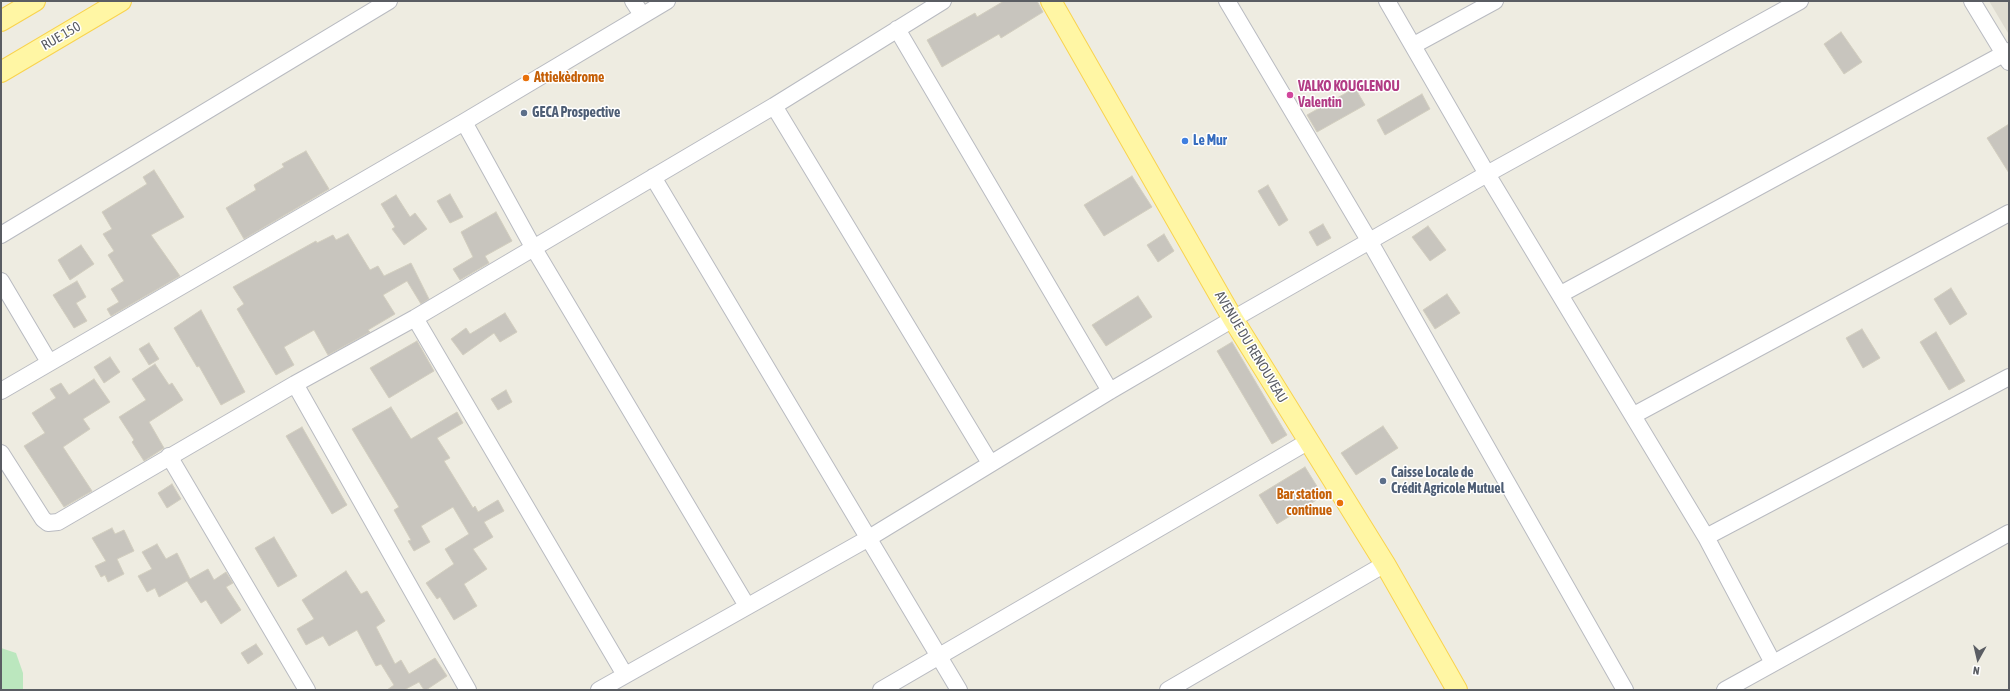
<!DOCTYPE html>
<html>
<head>
<meta charset="utf-8">
<style>
  body { margin:0 }
  #map { position:relative; width:2010px; height:691px; overflow:hidden; background:#eeece1; font-family:"Asap Condensed",sans-serif }
  canvas { display:block }
  .frame { position:absolute; inset:0; border:2px solid #5a5d63; pointer-events:none }
  .north { position:absolute; left:1958px; top:639px; width:40px; height:40px; -webkit-text-stroke:3px #fff; paint-order:stroke; rotate:188deg; font-size:11px; font-weight:700; line-height:16px; text-align:center; color:#5a5d63 }
  .north::after { content:''; display:block; margin:auto; width:14px; height:18px; background:#5a5d63; clip-path:polygon(50% 0,100% 100%,50% 72%,0 100%) }
</style>
</head>
<body>
<div id="map">
<canvas width="2010" height="691"></canvas>
<div class="frame"></div>
<div class="north">N</div>
</div>
<script>
const g = document.querySelector('canvas').getContext('2d');
g.lineJoin = 'round';
function fill(path, color) { g.fillStyle = color; g.fill(path, 'evenodd'); }
const toPath = rows => new Path2D(rows.map(r => 'M' + r).join(''));
function strokePath(path, color, width, dash) { g.strokeStyle = color; g.lineWidth = width; g.lineCap = dash ? 'butt' : 'round'; g.setLineDash(dash || []); g.stroke(path); }
function label(font, color, halo, rows, align = 'center') {
  g.font = font + ' "Asap Condensed",sans-serif'; g.lineWidth = 3; g.setLineDash([]); g.textBaseline = 'middle'; g.strokeStyle = halo; g.fillStyle = color; for (const [text, x, y, turn = 0] of rows) {
    g.save(); g.translate(x, y); g.rotate((+turn || 0) * Math.PI / 180); g.textAlign = isNaN(turn) ? turn : align; if (halo) g.strokeText(text, 0, 0); g.fillText(text, 0, 0); g.restore();
  }
}
fill(toPath([
  [1989,1,2009,1,2009,32,2008,33]
]), '#dedbd0');
fill(toPath([
  [1,648,16,653,23,673,23,690,1,690]
]), '#bbe7be');
const building = toPath([
  [1004,1,1037,1,1043,12,1001,38,999,34,942,67,927,40,975,13,977,17,1004,1],
  [1841,32,1862,62,1844,74,1824,44,1841,32],
  [1355,88,1365,105,1317,132,1307,115,1355,88],
  [1422,94,1430,109,1385,135,1377,120,1422,94],
  [2009,124,2009,173,1987,138,2009,124],
  [306,151,329,189,244,239,226,208,256,190,254,185,284,167,282,164,306,151],
  [154,170,184,217,151,235,180,276,111,316,107,309,119,302,111,289,124,281,108,255,114,251,103,234,112,229,102,212,147,184,143,177,154,170],
  [1132,176,1152,207,1104,236,1084,205,1132,176],
  [1268,185,1288,220,1279,226,1258,191,1268,185],
  [450,194,463,217,450,223,437,201,450,194],
  [396,195,410,217,415,213,427,229,404,245,392,229,395,227,381,204,396,195],
  [496,212,512,241,485,256,489,263,460,280,453,269,473,257,461,232,496,212],
  [1323,224,1331,238,1317,246,1309,232,1323,224],
  [1428,226,1446,250,1430,261,1412,237,1428,226],
  [348,234,370,270,378,266,384,276,411,263,429,299,421,304,407,281,383,295,395,314,368,330,370,332,328,355,314,330,284,347,294,365,276,375,237,309,244,304,233,287,316,241,317,243,333,235,336,240,348,234],
  [1164,234,1174,251,1158,262,1147,245,1164,234],
  [81,245,94,264,70,280,58,260,81,245],
  [77,281,86,297,76,303,87,321,74,328,53,295,77,281],
  [1951,288,1967,314,1950,325,1934,299,1951,288],
  [1447,294,1460,313,1435,329,1423,310,1447,294],
  [1138,296,1152,317,1106,346,1092,325,1138,296],
  [201,310,245,392,221,405,199,366,197,367,174,328,201,310],
  [505,313,517,332,500,342,494,333,463,355,451,339,466,328,470,334,505,313],
  [1862,329,1880,358,1863,368,1846,338,1862,329],
  [1936,332,1965,381,1949,390,1920,342,1936,332],
  [417,341,434,371,389,398,370,368,417,341],
  [1232,342,1287,435,1272,444,1217,351,1232,342],
  [149,343,159,359,149,365,139,349,149,343],
  [110,357,120,372,104,383,94,367,110,357],
  [155,364,169,385,172,383,183,400,149,422,164,448,144,461,132,442,134,440,119,417,146,400,132,379,155,364],
  [94,379,110,402,83,419,90,429,63,447,92,491,64,507,24,446,45,433,32,413,56,398,50,389,61,383,69,395,94,379],
  [506,390,512,402,498,410,491,399,506,390],
  [391,407,411,439,457,412,463,423,437,438,450,458,444,461,473,508,475,506,478,512,498,500,504,511,484,522,493,537,473,549,487,569,464,584,477,606,454,620,440,597,437,599,426,583,454,564,445,549,469,534,453,507,421,526,430,542,414,551,408,541,411,540,394,510,399,507,352,429,391,407],
  [1383,426,1398,448,1356,475,1341,453,1383,426],
  [302,427,347,505,332,514,286,436,302,427],
  [1305,467,1323,496,1277,524,1259,495,1305,467],
  [172,484,181,499,167,508,158,493,172,484],
  [112,528,115,534,124,530,134,551,117,559,124,574,108,582,105,575,101,577,95,566,106,561,92,538,112,528],
  [274,537,297,576,278,587,255,548,274,537],
  [157,544,166,559,177,553,190,579,208,569,214,580,226,572,233,583,226,587,241,610,221,624,206,600,201,603,187,581,159,597,155,588,147,592,138,576,152,569,142,552,157,544],
  [346,571,361,594,367,591,385,621,376,627,395,664,401,660,409,674,435,658,447,676,426,690,424,690,419,682,404,690,387,690,394,685,381,664,376,666,357,630,329,646,323,636,306,645,297,629,314,619,302,600,346,571],
  [256,644,263,654,248,664,241,653,256,644]
]);
fill(building, '#c8c5be');
strokePath(building, '#d2cebf', 1);
const minor = toPath([
  [633,1,642,15],
  [1227,1,1370,242,1625,690],
  [1387,1,1487,174,1706,537,1773,663],
  [1972,1,2009,62],
  [897,29,1110,391],
  [1414,45,1495,1],
  [774,106,990,463],
  [464,122,533,247,747,606],
  [653,177,959,690],
  [1,235,389,1],
  [1,281,49,362],
  [1561,294,2009,51],
  [415,318,625,675],
  [295,384,468,690],
  [1,391,464,122,667,1],
  [1634,415,2009,213],
  [1,453,43,519,48,523,58,522,295,384,415,318,774,106,943,1],
  [169,456,307,690],
  [1706,537,2009,377],
  [599,690,869,538,1110,391,1233,319,1487,174,1800,1],
  [881,690,1309,441],
  [1168,690,1385,564],
  [1725,690,2009,533]
]);
const major = toPath([
  [1051,1,1233,319,1385,564,1457,690],
  [1,21,35,1],
  [1,72,121,1]
]);
strokePath(minor, '#b9bbc1', 18);
strokePath(major, '#f9d34e', 22);
strokePath(minor, '#fff', 16);
strokePath(major, '#fff6a4', 20);
for (const [x, y, r, color] of [
  [526,78,4,"#e8710a"],
  [1290,95,4,"#d1479c"],
  [524,113,4,"#5c6f8a"],
  [1185,141,4,"#3f7fe0"],
  [1383,481,4,"#5c6f8a"],
  [1340,503,4,"#e8710a"]
]) { const dot = new Path2D(); dot.arc(x, y, r, 0, 2 * Math.PI); g.fillStyle = color; g.fill(dot); strokePath(dot, '#fff', 1.5); }
label('14px', '#5a5d63', '#fff', [
  ["RUE 150",61,36,-30],
  ["AVENUE DU RENOUVEAU",1251,347,59]
]);
label('bold 14px', '#c56008', '#fff', [
  ["Attiekèdrome",534,78],
  ["Bar station",1332,495,"right"],
  ["continue",1332,511,"right"]
], 'left');
label('bold 14px', '#b23c85', '#fff', [
  ["VALKO KOUGLENOU",1298,87],
  ["Valentin",1298,103]
], 'left');
label('bold 14px', '#4e5e75', '#fff', [
  ["GECA Prospective",532,113],
  ["Caisse Locale de",1391,473],
  ["Crédit Agricole Mutuel",1391,489]
], 'left');
label('bold 14px', '#366cbe', '#fff', [
  ["Le Mur",1193,141]
], 'left');
</script>
</body>
</html>
